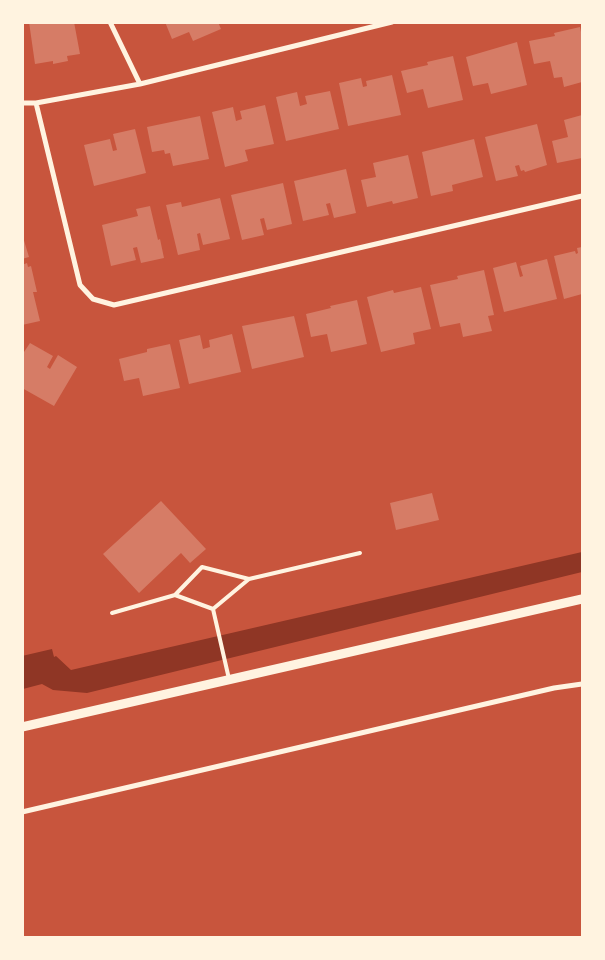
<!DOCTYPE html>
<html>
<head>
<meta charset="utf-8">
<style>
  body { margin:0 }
  #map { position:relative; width:605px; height:960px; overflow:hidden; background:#c8553d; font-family:Ubuntu,sans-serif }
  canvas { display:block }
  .frame { position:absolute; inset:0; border:24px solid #fff3e0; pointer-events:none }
</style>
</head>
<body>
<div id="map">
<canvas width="605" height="960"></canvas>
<div class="frame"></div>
</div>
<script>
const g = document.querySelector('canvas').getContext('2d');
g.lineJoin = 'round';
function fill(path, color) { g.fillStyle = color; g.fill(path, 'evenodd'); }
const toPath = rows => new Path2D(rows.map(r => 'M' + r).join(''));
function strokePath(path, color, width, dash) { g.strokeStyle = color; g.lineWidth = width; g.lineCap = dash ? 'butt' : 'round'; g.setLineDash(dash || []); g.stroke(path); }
fill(toPath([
  [582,552,582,572,87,693,53,690,42,684,23,689,22,656,52,649,54,657,56,656,71,670]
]), '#8f3625');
fill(toPath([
  [29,22,74,22,80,54,67,56,68,61,53,64,53,61,35,64],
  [165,22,218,22,221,29,193,41,189,32,172,39],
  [580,27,582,37,582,82,564,87,562,77,554,78,550,61,534,64,529,41,555,36,554,33],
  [517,42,527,85,491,94,488,83,473,86,466,57],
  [453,56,463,100,428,108,423,89,407,93,401,71,428,65,427,62],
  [392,75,401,115,348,126,339,83,361,78,363,87,367,86,366,81],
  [330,91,339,129,286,141,276,97,297,92,300,106,307,104,305,96],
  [265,105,274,144,245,150,248,161,225,167,212,112,233,107,236,121,242,119,240,111],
  [582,115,582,158,557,163,552,141,568,137,564,120],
  [200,116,209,159,173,166,170,153,165,154,164,150,152,152,147,127],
  [537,124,547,165,525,172,524,170,521,171,519,165,515,166,518,176,496,181,485,137],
  [135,129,146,173,94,186,84,145,110,139,113,151,117,150,113,134],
  [474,139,483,177,452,185,453,191,431,196,422,152],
  [408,155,418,198,393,204,392,201,367,207,361,180,376,177,373,163],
  [346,169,356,213,334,218,330,203,326,204,329,215,303,221,294,181],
  [283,183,292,224,267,230,264,218,260,219,264,235,242,240,231,195],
  [220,198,230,239,203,245,200,233,197,234,200,250,178,255,166,205,181,202,182,207],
  [150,206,158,240,160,239,164,258,141,263,137,247,133,248,136,260,111,266,102,225,138,216,136,209],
  [22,234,29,257,22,259],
  [582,247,582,294,564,299,554,256,575,251,576,254,578,253,577,248],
  [547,259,557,299,504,312,493,268,516,262,520,277,523,276,520,266],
  [27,263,28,267,31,266,37,292,33,292,40,321,22,325,22,265],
  [484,270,494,315,488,316,492,331,463,337,460,323,440,327,430,285,458,279,457,276],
  [421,287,431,329,413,333,415,344,381,352,367,297,393,290,394,293],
  [357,300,367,344,331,352,327,334,311,337,306,314,331,308,330,306],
  [294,316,304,357,252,369,242,326],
  [232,334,241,372,189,384,179,340,200,335,203,349,210,347,209,340],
  [30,343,53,356,47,367,50,369,58,355,77,367,54,406,22,388,22,355],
  [170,344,180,388,143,396,139,378,124,381,119,359,147,352,147,349],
  [432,493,439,520,396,530,390,503],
  [161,501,206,549,190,563,181,553,139,593,103,554]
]), '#d67c66');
strokePath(toPath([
  [175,595,202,567,249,579],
  [213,609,249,579,360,553],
  [112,613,175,595,213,609,229,679]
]), '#fff3e0', 4);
strokePath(toPath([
  [110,22,140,84],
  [22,103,36,103,140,84,392,22],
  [36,103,80,285,93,299,114,305,582,196],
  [22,812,554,688,582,684]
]), '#fff3e0', 5);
strokePath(toPath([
  [22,727,582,599]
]), '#fff3e0', 9);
</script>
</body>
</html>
